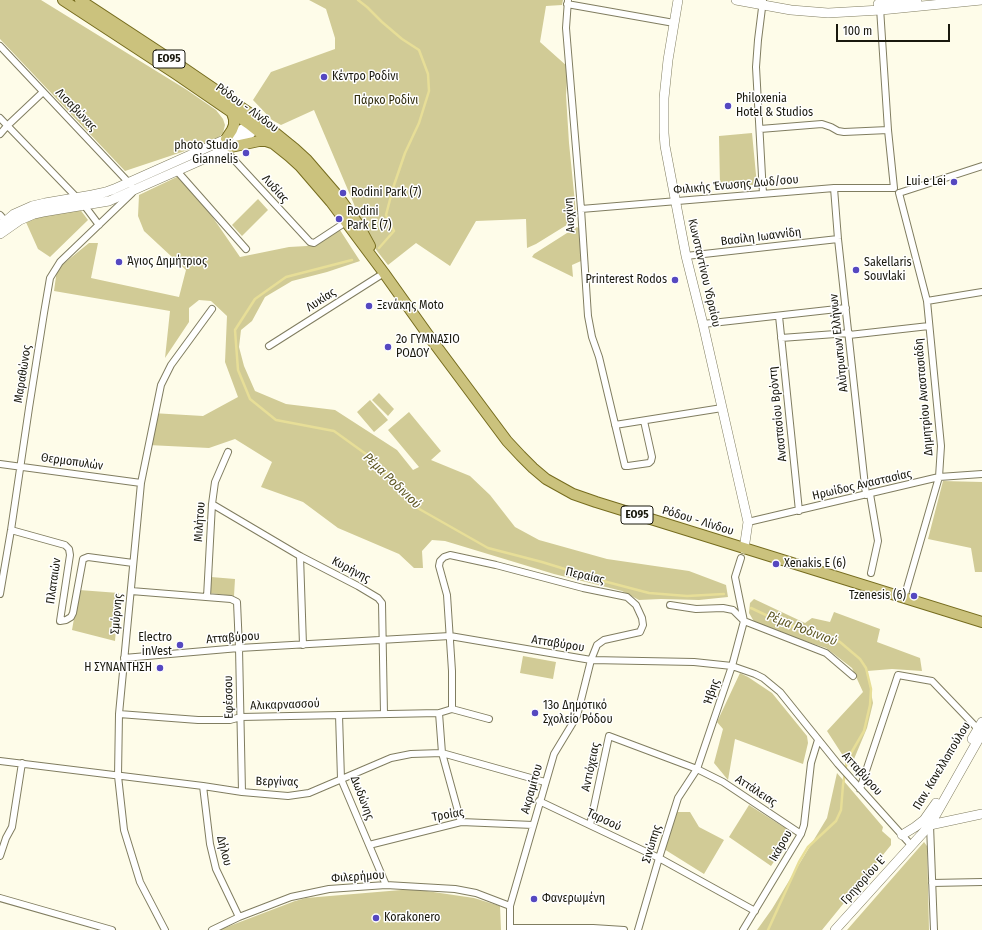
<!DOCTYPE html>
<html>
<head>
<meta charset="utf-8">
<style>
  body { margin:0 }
  #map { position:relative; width:982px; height:930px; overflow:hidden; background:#fefce9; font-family:"Fira Sans Condensed",sans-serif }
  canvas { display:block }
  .scale { position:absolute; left:836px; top:24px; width:114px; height:18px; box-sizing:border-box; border:2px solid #19180d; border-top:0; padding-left:5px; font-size:12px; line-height:14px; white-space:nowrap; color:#19180d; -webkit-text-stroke:3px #fff; paint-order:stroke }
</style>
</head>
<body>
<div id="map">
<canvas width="982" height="930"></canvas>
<div class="scale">100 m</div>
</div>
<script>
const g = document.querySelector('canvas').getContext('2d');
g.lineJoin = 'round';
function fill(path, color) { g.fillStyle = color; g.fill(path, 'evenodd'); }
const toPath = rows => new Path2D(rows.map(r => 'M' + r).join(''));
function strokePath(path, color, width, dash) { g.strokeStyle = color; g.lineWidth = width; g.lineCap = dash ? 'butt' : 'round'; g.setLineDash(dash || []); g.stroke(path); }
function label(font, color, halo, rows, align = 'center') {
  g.font = font + ' "Fira Sans Condensed",sans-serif'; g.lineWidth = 3; g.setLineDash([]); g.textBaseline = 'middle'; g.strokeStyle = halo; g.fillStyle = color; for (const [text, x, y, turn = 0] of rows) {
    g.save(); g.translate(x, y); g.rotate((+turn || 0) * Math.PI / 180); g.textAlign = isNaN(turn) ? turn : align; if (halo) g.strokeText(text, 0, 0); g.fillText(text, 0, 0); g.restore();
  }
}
fill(toPath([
  [0,0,41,0,187,90,216,110,223,119,225,125,223,133,215,141,125,171,0,39],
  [309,0,563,0,562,5,546,6,540,42,568,67,566,95,569,143,576,213,575,219,570,223,536,244,527,248,526,219,476,221,450,266,416,243,388,265,370,242,314,110,281,125,272,120,253,100,271,72,335,49,335,38,326,9],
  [752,133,757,185,720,185,719,136],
  [183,174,240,257,289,247,307,246,338,227,360,261,327,272,292,281,265,297,252,321,241,330,239,347,244,366,255,391,286,404,335,410,397,450,413,470,419,467,388,430,409,412,441,451,431,460,470,476,490,495,515,527,539,540,607,559,689,571,726,585,728,597,699,600,661,599,639,600,622,591,554,574,445,541,432,540,422,551,423,568,414,568,399,554,338,528,303,502,261,487,272,462,235,439,209,448,148,445,152,413,203,416,238,397,225,362,227,316,211,301,199,300,189,308,189,322,165,358,170,311,54,291,57,269,89,243,98,243,91,278,179,297,186,270,144,231,138,216,139,195],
  [258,199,268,210,242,236,232,225],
  [79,208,88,220,50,257,38,249,25,220],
  [577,227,580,229,581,261,572,265,573,277,532,257,534,254,567,233],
  [379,393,394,409,388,416,372,400],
  [370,400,388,420,374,432,357,412],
  [943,481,982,482,982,572,975,572,971,548,928,539],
  [211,577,235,579,234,596,210,593],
  [79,590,119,593,115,641,72,630],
  [754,599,805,623,812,618,830,622,834,612,880,629,877,642,920,658,922,671,892,669,867,671,873,703,867,728,854,759,849,765,827,731,863,692,852,668,826,648,756,625,749,613,750,603],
  [523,656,556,662,553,679,520,673],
  [740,673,748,677,772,693,807,736,808,743,803,764,735,739,728,780,714,763,723,729,717,722],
  [837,773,883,827,882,831,891,839,891,845,822,930,757,930,772,909,827,818],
  [749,805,793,833,771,866,729,837],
  [677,812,690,812,699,827,724,840,704,874,664,849],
  [924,842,927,846,929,930,847,930],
  [413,889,474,898,500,906,501,930,219,930,295,901,306,898]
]), '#d1cb96');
strokePath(toPath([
  [358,0,367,7,382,22,402,39,419,50,428,74,429,91,419,123,405,153,393,188,386,215,394,231,379,248],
  [352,260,286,277,255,299,235,330,238,370,250,399,276,420,334,431,377,462,414,506,488,548,542,562,607,582,649,593,687,596,724,594],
  [751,608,787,625,808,629,840,642,860,659,866,668,871,689,870,705,864,731,847,760,843,785,841,810,836,821,808,847,799,862,768,930]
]), '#e7de97', 2.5);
const street = toPath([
  [568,0,566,28,581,209,588,316,592,337,599,357,625,466,628,466,649,463,651,461,652,457,644,421],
  [763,0,758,40,756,67,763,194],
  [567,4,674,23],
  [880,8,888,130,894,188],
  [0,46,131,185],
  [0,118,84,205,99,225],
  [760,129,822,124,831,127,838,131,844,132,888,130],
  [0,134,7,126,43,92],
  [225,150,310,242,314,243,346,222],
  [177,171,246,249],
  [834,188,838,239,866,495],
  [899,193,927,301,941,446,939,477,904,598],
  [899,193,982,166],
  [581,209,834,188,894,188],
  [0,215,8,224],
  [686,256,838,239],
  [927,301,982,292],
  [779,316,799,511],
  [703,324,846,308],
  [849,335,929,326],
  [781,338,849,333],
  [269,346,384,273],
  [615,425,722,408],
  [0,464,141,483],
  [870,494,878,541,871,573],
  [212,504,300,556,358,586,378,598,382,603,384,714],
  [748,522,939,477,982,474],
  [11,530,65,545,69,549,70,555,60,621,66,620,71,617,73,613,83,559,88,557,133,563],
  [300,556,303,645],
  [131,591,231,599,237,602,239,648,242,792],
  [0,594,11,530,29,408,44,313,50,278,60,262,132,193],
  [207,597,212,504,215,482,228,452],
  [670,605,696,609,723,608,733,610,744,621,826,653,853,676],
  [124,658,239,648,450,636,591,660,694,662,732,666,755,674,763,678,780,692,838,764,911,845],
  [452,709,452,671,447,595,439,566,440,561,444,557,450,555,496,565,583,588,627,597,636,605,642,618,643,625,640,632,604,640,597,645,591,660,577,716,554,754,510,906,510,930],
  [452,709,489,719],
  [439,713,442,753,461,822],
  [119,714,198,720,230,720,241,717,439,713,452,709],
  [339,715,341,779,386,885],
  [0,761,203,786,242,792,288,796,309,793,391,758,411,754,442,753,545,782],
  [203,786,210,844,216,869,239,917],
  [860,789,898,675,932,681,978,729,981,731],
  [539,801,659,858,755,911],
  [590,825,609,736,697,769,723,782,801,834],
  [930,825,934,930],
  [369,845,461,822,533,825],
  [0,856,6,838,12,827,22,763],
  [932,883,982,882],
  [0,898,112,930],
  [510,928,593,928,624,930],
  [165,930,140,882,124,830,118,776,119,714,141,483,161,385,171,365,212,309],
  [212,930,239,917,291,897,329,889,386,885,455,889,476,893,510,906],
  [638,930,659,858,678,798,697,769,732,666,744,621,735,577,741,558],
  [743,930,801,834,804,825,811,763,818,740]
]);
const secondary = toPath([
  [678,0,668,60,664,98,664,133,665,146,686,256,703,324,748,522,744,549],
  [736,0,791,10,828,13,881,10,982,0],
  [878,4,917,0],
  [0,226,14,214,32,206,45,203,92,195,106,192,114,189,226,139,255,121],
  [0,234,20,220,34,214,43,212,109,201,118,197,231,147,251,133,256,122],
  [972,739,982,722],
  [930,825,982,814],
  [902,835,915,827,924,820,936,803],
  [835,930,930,825,982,733]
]);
const primary = toPath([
  [63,0,176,74,249,124,289,156,300,166,331,202,384,273,431,339,507,441,521,456,533,468,546,479,573,494,596,502,982,622],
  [80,0,182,67,258,119,295,149,307,160,338,196,358,224,370,246],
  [226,139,232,130,234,125,234,119,232,113],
  [231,147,259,141,266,141,272,143]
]);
strokePath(street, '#807d60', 8);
strokePath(secondary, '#807d60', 10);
strokePath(primary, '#766c1e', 12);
strokePath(street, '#fff', 6);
strokePath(secondary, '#fff', 9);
strokePath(primary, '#cbc27d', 10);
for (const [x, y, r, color] of [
  [324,77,4,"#5548c0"],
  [728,106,4,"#5548c0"],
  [246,153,4,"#5548c0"],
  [954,182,4,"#5548c0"],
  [343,193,4,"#5548c0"],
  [339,219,4,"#5548c0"],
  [119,262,4,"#5548c0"],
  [856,270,4,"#5548c0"],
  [675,280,4,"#5548c0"],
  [369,306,4,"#5548c0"],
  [388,347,4,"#5548c0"],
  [776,564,4,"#5548c0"],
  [914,596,4,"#5548c0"],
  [180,645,4,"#5548c0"],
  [160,668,4,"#5548c0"],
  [535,713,4,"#5548c0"],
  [534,899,4,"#5548c0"],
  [376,918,4,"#5548c0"]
]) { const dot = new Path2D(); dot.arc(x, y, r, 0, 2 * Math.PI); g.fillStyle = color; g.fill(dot); strokePath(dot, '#fff', 1.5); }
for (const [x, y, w] of [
  [169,59,32],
  [637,515,32]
]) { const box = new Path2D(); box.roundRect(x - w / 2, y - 9, w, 18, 3); g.fillStyle = '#fff'; g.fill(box); strokePath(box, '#19180d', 1); }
label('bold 11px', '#19180d', null, [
  ["ΕΟ95",169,59],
  ["ΕΟ95",637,515]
]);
label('12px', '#19180d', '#fff', [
  ["Κέντρο Ροδίνι",332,77],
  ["Philoxenia",736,99],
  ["Hotel & Studios",736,113],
  ["photo Studio",238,146,"right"],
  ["Giannelis",238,160,"right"],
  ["Lui e Lei",946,182,"right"],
  ["Rodini Park (7)",351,193],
  ["Rodini",347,212],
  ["Park E (7)",347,226],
  ["Άγιος Δημήτριος",127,262],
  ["Sakellaris",864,263],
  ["Souvlaki",864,277],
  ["Printerest Rodos",667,280,"right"],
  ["Ξενάκης Moto",377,306],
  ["2ο ΓΥΜΝΑΣΙΟ",396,340],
  ["ΡΟΔΟΥ",396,354],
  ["Xenakis E (6)",784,564],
  ["Tzenesis (6)",906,596,"right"],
  ["Electro",172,638,"right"],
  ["inVest",172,652,"right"],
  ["Η ΣΥΝΑΝΤΗΣΗ",152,668,"right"],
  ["13ο Δημοτικό",543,706],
  ["Σχολείο Ρόδου",543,720],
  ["Φανερωμένη",542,899],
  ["Korakonero",384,918]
], 'left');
label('12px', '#2f2b0b', '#fff', [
  ["Πάρκο Ροδίνι",386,101]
]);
label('12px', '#19180d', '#fff', [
  ["Ρόδου - Λίνδου",247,108,36],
  ["Λισαβώνας",76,110,46],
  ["Φιλικής Ένωσης Δωδ/σου",736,185,-5],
  ["Λυδίας",275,189,48],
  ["Αισχίνη",570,215,-94],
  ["Βασίλη Ιωαννίδη",761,237,-7],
  ["Κωνσταντίνου Υδραίου",704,273,77],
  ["Λυκίας",321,300,-33],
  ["Αλύτρωτων Ελλήνων",839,343,-96],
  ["Μαραθώνος",23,374,-81],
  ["Δημητρίου Αναστασιάδη",924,397,-95],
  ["Αναστασίου Βρόντη",778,414,-96],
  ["Θερμοπυλών",72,462,8],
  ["Ηρωίδος Αναστασίας",862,485,-13],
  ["Ρόδου - Λίνδου",698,521,17],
  ["Μιλήτου",200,522,-86],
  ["Κυρήνης",351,570,28],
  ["Περαίας",585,576,13],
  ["Πλαταιών",54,581,-82],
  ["Σμύρνης",117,614,-85],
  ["Ατταβύρου",233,638,-4],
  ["Ατταβύρου",558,644,9],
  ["Ήβης",712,692,-71],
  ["Εφέσσου",229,697,-91],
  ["Αλικαρνασσού",285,705,-2],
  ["Παν. Κανελλοπούλου",942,766,-59],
  ["Αντιόχειας",591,767,-78],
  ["Ατταβύρου",862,774,48],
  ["Βεργίνας",277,782,1],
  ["Ακραμίτου",532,789,-74],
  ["Αττάλειας",756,791,33],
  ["Δωδώνης",362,798,69],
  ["Τροίας",448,815,-10],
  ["Ταρσού",604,820,25],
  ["Σινώπης",652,844,-73],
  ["Ικάρου",781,846,-60],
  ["Δήλου",224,851,76],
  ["Φιλερήμου",358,877,-4],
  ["Γρηγορίου Ε'",864,880,-48]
]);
label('italic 13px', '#5e5722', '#fff', [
  ["Ρέμα Ροδινιού",392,481,44],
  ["Ρέμα Ροδινιού",802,629,21]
]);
</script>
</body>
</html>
